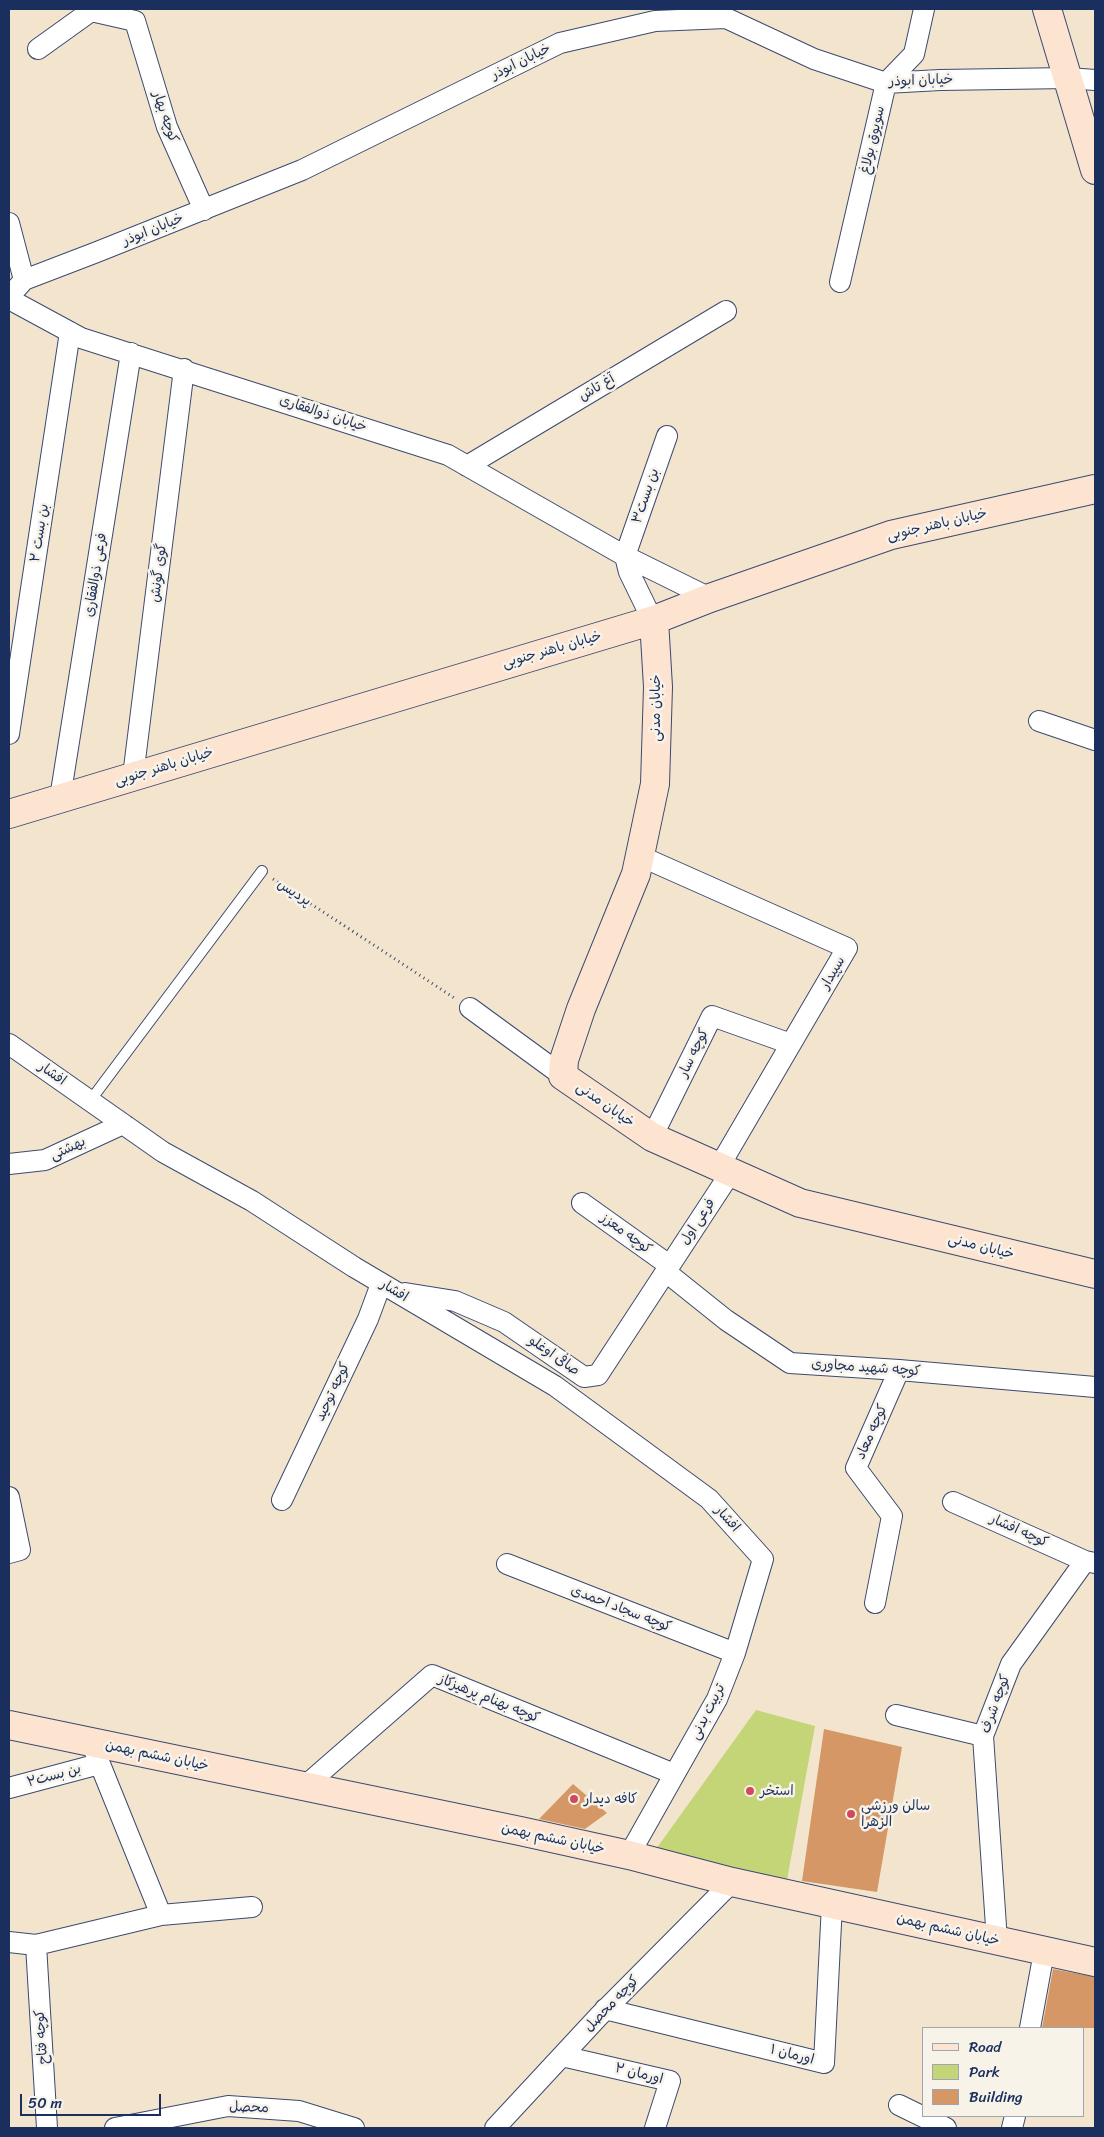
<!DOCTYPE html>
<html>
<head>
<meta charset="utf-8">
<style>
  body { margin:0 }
  #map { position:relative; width:1104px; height:2137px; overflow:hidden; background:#f3e5cd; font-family:Sriracha,sans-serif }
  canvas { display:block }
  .frame { position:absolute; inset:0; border:10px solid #1b2f5e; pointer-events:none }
  .legend { position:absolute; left:922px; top:2027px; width:162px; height:90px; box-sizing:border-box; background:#f7f3e8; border:1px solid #9fa5b1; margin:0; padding:6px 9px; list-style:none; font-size:15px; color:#1b2f5e }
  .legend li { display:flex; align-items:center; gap:10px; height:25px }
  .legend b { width:25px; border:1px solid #9fa5b1 }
  .scale { position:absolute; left:20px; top:2094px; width:141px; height:22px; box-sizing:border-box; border:2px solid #1b2f5e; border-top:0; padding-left:6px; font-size:15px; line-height:18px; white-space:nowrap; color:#1b2f5e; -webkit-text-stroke:4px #f7f3e8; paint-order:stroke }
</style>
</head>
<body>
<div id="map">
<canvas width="1104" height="2137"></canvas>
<div class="frame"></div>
<ul class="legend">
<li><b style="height:6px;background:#fde4d1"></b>Road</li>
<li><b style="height:14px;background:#c4d578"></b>Park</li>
<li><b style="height:14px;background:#d49765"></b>Building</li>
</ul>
<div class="scale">50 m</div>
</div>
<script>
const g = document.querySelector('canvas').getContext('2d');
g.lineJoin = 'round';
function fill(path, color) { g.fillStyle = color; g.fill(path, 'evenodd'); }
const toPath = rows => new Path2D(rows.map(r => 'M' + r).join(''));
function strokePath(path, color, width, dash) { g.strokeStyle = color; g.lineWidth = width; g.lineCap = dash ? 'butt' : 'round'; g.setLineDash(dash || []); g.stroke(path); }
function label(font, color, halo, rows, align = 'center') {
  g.font = font + ' Sriracha,"Playpen Sans Arabic",sans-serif'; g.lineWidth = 5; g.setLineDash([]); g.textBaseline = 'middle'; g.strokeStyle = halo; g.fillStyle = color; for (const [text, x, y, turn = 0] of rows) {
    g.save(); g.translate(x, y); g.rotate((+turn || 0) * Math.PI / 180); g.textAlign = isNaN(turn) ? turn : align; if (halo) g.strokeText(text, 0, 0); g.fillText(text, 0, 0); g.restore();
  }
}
fill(toPath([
  [756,1710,815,1726,787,1880,651,1856]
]), '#c4d578');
fill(toPath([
  [824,1729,902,1747,877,1892,802,1881],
  [573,1784,607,1813,585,1829,539,1819],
  [1053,1969,1095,1977,1095,2028,1042,2028]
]), '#d49765');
const lane = toPath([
  [90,1101,262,871]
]);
const street = toPath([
  [38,49,91,11,135,21,167,127,204,210],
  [9,223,24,280],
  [840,282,886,83,914,54,924,9],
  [9,297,24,280,97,252,302,170,560,43,655,21,726,18,814,59,886,83,940,80,1068,78,1095,80],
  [9,299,81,338,448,455,625,556,710,598],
  [467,466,726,311],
  [625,556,667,436],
  [625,556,629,572,648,611,654,620],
  [1039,721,1095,740],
  [9,734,70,332],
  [133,776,184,369],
  [60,798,131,353],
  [640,856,847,948,719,1167],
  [470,1008,563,1076],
  [9,1044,163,1152,252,1201,354,1267,555,1386,709,1499,763,1559,735,1653,717,1699,629,1855],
  [652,1137,712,1016,791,1044],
  [9,1164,45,1160,123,1124],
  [582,1203,669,1265],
  [666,1272,726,1320,790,1363,899,1370,1095,1387],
  [405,1293,455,1301,504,1322,584,1377,598,1375,731,1172],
  [9,1497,20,1550,9,1553],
  [282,1500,368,1319,381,1284],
  [953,1502,1085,1561],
  [507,1564,735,1653],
  [875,1603,892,1516,856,1468,899,1370],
  [896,1715,983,1736],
  [305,1786,432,1675,674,1774],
  [9,1788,99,1764],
  [161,1915,252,1907],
  [997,1941,983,1736,1011,1664,1085,1561,1095,1563],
  [9,1942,36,1945,161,1915,91,1742],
  [36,1945,47,2128],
  [605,2009,824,2063,832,1904],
  [1030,2028,1044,1952],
  [562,2056,670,2081,655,2128],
  [899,2105,946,2128],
  [115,2128,228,2106,299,2111,354,2128],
  [495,2128,599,2016,732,1882],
  [1012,2128,1015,2116]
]);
const secondary = toPath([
  [1047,9,1095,170],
  [654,620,658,687,655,784,636,874,581,1009,564,1060,563,1076,652,1137,800,1203,1095,1274],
  [9,814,654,620,710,598,891,535,1095,489],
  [9,1725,520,1831,629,1855,732,1882,1095,1962]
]);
strokePath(lane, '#3b4a6f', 12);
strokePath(street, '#3b4a6f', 22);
strokePath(secondary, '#3b4a6f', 30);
strokePath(toPath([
  [273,879,456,999]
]), '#3b4a6f', 3, [1, 4]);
strokePath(lane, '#fff', 10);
strokePath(street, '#fff', 20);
strokePath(secondary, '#fde4d1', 28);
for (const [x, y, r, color] of [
  [750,1791,5,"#d1495b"],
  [574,1799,5,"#d1495b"],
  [851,1814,5,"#d1495b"]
]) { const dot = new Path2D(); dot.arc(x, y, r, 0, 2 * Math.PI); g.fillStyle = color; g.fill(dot); strokePath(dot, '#f7f3e8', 2); }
label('14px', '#1b2f5e', '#f7f3e8', [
  ["خیابان ابوذر",521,62,-26],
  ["خیابان ابوذر",921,81,-2],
  ["کوچه بهار",165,117,71],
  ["سویوق بولاغ",873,140,-77],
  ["خیابان ابوذر",153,230,-22],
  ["آغ تاش",597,388,-31],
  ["خیابان ذوالفقاری",323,414,18],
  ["بن بست۳",646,496,-71],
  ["خیابان باهنر جنوبی",937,525,-13],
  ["بن بست ۲",40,533,-81],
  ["گوی گونش",159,573,-83],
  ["فرعی ذوالفقاری",96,575,-81],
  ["خیابان باهنر جنوبی",552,650,-16],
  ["خیابان مدنی",656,708,-90],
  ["خیابان باهنر جنوبی",164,767,-17],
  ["پردیس",294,893,33],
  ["سپیدار",833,973,-60],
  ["کوچه سار",694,1053,-64],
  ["افشار",52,1074,35],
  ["خیابان مدنی",605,1105,35],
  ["بهشتی",68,1149,-25],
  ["فرعی اول",698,1222,-57],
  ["کوچه معزز",626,1234,36],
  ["خیابان مدنی",981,1247,14],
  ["افشار",394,1291,31],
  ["صافی اوغلو",554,1356,35],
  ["کوچه شهید مجاوری",866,1368,4],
  ["کوچه توحید",333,1392,-65],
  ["کوچه معاد",872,1432,-66],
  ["افشار",727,1519,48],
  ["کوچه افشار",1019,1531,24],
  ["کوچه سجاد احمدی",621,1609,21],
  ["کوچه بهنام پرهیزکاز",489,1699,22],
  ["کوچه شرف",996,1704,-70],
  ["تربیت بدنی",708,1712,-63],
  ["خیابان ششم بهمن",157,1756,12],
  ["بن بست۲",54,1776,-15],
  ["خیابان ششم بهمن",553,1839,12],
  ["خیابان ششم بهمن",948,1930,13],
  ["کوچه محصل",612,2004,-46],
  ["کوچه فتاح",42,2037,-94],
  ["اورمان ۱",792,2055,14],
  ["اورمان ۲",639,2074,14],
  ["محصل",249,2108,2]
]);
label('14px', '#1b2f5e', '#f7f3e8', [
  ["استخر",760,1791],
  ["کافه دیدار",584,1799],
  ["سالن ورزشی",861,1806],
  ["الزهرا",861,1822]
], 'left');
</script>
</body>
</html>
